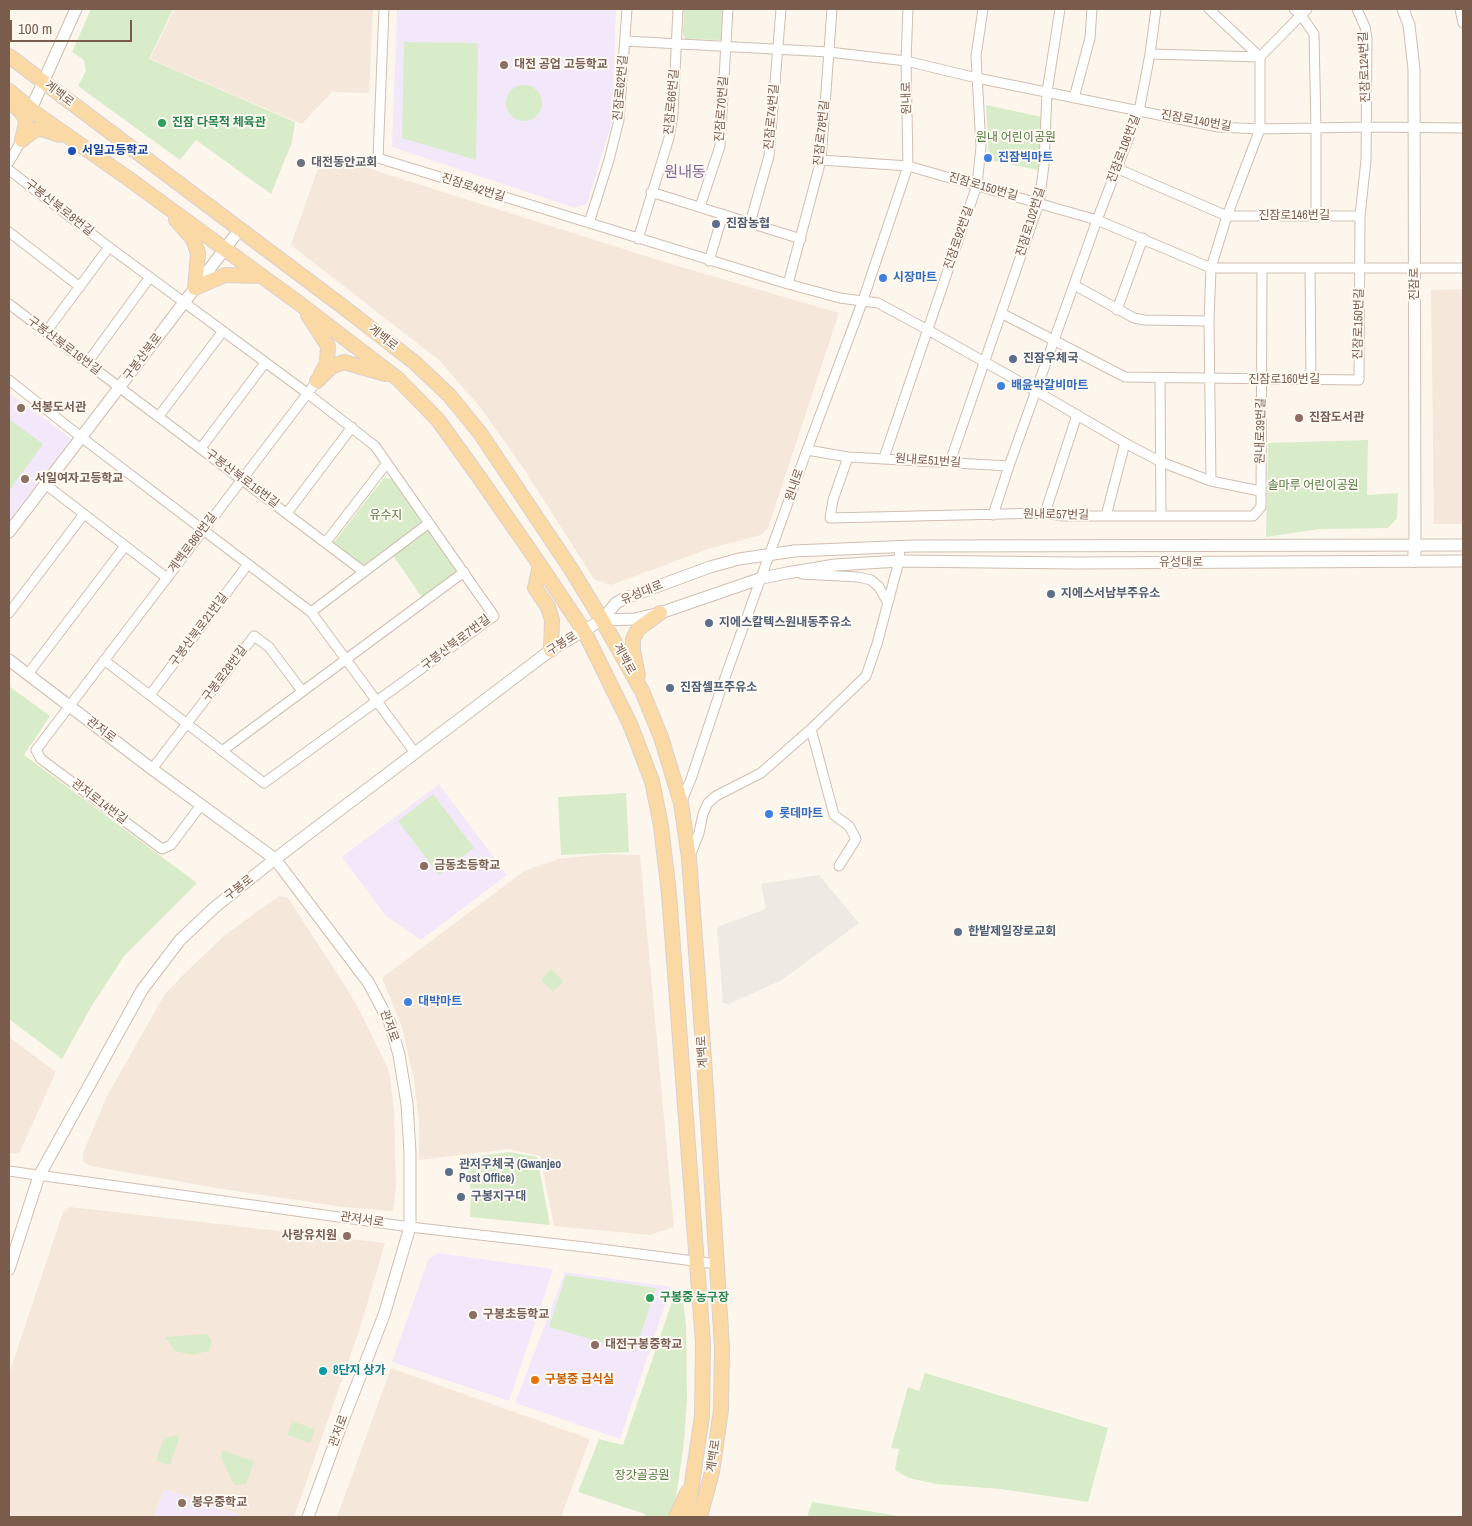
<!DOCTYPE html>
<html>
<head>
<meta charset="utf-8">
<style>
  body { margin:0 }
  #map { position:relative; width:1472px; height:1526px; overflow:hidden; background:#fdf6ec; font-family:"Archivo Narrow",sans-serif }
  canvas { display:block }
  .frame { position:absolute; inset:0; border:10px solid #7a5c4d; pointer-events:none }
  .scale { position:absolute; left:10px; top:20px; width:122px; height:22px; box-sizing:border-box; border:2px solid #7a5c4d; border-top:0; padding-left:6px; font-size:15px; line-height:18px; white-space:nowrap; color:#7a5c4d; -webkit-text-stroke:4px #fffaf3; paint-order:stroke }
</style>
</head>
<body>
<div id="map">
<canvas width="1472" height="1526"></canvas>
<div class="frame"></div>
<div class="scale">100 m</div>
</div>
<script>
const g = document.querySelector('canvas').getContext('2d');
g.lineJoin = 'round';
function fill(path, color) { g.fillStyle = color; g.fill(path, 'evenodd'); }
const toPath = rows => new Path2D(rows.map(r => 'M' + r).join(''));
function strokePath(path, color, width, dash) { g.strokeStyle = color; g.lineWidth = width; g.lineCap = dash ? 'butt' : 'round'; g.setLineDash(dash || []); g.stroke(path); }
function label(font, color, halo, rows, align = 'center') {
  g.font = font + ' "Archivo Narrow","Noto Sans KR",sans-serif'; g.lineWidth = 4; g.setLineDash([]); g.textBaseline = 'middle'; g.strokeStyle = halo; g.fillStyle = color; for (const [text, x, y, turn = 0] of rows) {
    g.save(); g.translate(x, y); g.rotate((+turn || 0) * Math.PI / 180); g.textAlign = isNaN(turn) ? turn : align; if (halo) g.strokeText(text, 0, 0); g.fillText(text, 0, 0); g.restore();
  }
}
fill(toPath([
  [174,9,373,9,369,93,332,92,302,124,150,59],
  [323,154,674,265,839,313,768,528,761,535,708,549,611,585,594,579,524,469,480,407,440,361,291,245],
  [1463,289,1463,524,1434,524,1431,290],
  [605,854,640,855,674,1227,650,1235,554,1226,540,1156,509,1149,419,1160,419,1123,414,1080,402,1027,382,978,524,871,558,859],
  [279,896,288,898,342,981,360,1011,389,1071,394,1109,396,1185,393,1211,343,1207,217,1188,90,1166,83,1162,83,1153,107,1096,165,994,189,969,225,935],
  [9,1037,56,1072,19,1154,9,1153],
  [70,1207,385,1243,361,1325,294,1517,246,1517,164,1489,154,1517,9,1517,9,1374,63,1212],
  [391,1368,590,1439,561,1517,337,1517]
]), '#f5e8da');
fill(toPath([
  [819,875,859,923,782,980,729,1004,723,1003,717,927,766,909,761,884]
]), '#efe9e4');
fill(toPath([
  [397,9,616,9,612,122,587,204,575,208,392,147],
  [9,393,72,439,9,520],
  [439,784,507,875,421,940,386,916,342,857],
  [438,1253,553,1269,509,1401,392,1362,428,1260],
  [565,1272,671,1287,620,1439,515,1403],
  [164,1489,246,1517,154,1517]
]), '#f3e8fa');
fill(toPath([
  [91,9,173,9,149,59,295,122,292,142,271,194,196,140,180,160,78,86,86,71,84,60,72,52],
  [684,9,723,9,721,40,685,39,683,33],
  [404,42,478,43,476,160,402,138],
  '506 103a18 18 0 1 1 36 0a18 18 0 1 1-36 0Z',
  [986,105,1042,117,1043,171,989,160],
  [9,419,43,444,9,491],
  [1368,440,1367,495,1398,493,1397,518,1388,528,1319,529,1266,537,1268,443],
  [384,478,392,479,421,520,420,525,361,567,334,542],
  [427,527,460,570,423,599,392,554],
  [9,686,50,716,24,755,197,883,124,956,91,1007,62,1059,9,1019],
  [626,793,629,852,561,855,558,797],
  [433,794,474,848,439,875,398,821],
  [551,969,563,981,553,992,541,980],
  [509,1152,537,1157,550,1225,470,1217,471,1192,466,1158],
  [566,1275,656,1288,635,1352,549,1327],
  [675,1293,682,1293,686,1325,687,1399,684,1442,675,1504,670,1517,644,1517,645,1514,578,1492,599,1439,623,1445],
  [207,1334,212,1341,209,1351,191,1355,175,1351,165,1337],
  [925,1373,1108,1428,1088,1502,1001,1489,936,1484,909,1478,895,1470,899,1449,891,1448,908,1387,919,1391],
  [292,1421,315,1429,310,1443,287,1435],
  [180,1435,170,1465,156,1461,164,1438],
  [221,1450,254,1461,246,1484,234,1485,222,1460],
  [812,1502,905,1517,807,1517]
]), '#d8ecc9');
const minor = toPath([
  [384,9,378,158,788,284,840,298,878,303,928,330,1036,391,1125,443,1161,462,1211,481,1260,491],
  [1209,9,1260,57],
  [1294,9,1301,15,1314,34,1316,128,1316,217],
  [1460,9,1463,23],
  [625,41,829,52,906,61,977,78,1218,127,1260,129,1367,127,1463,128],
  [1150,54,1260,57],
  [1074,98,1090,38,1092,9],
  [821,160,908,166,1097,220,1211,268,1463,268],
  [9,162,22,140],
  [1116,168,1227,216,1360,216],
  [9,170,109,247,307,393,375,446,494,616,264,783,104,660],
  [651,192,801,239],
  [700,207,720,146,728,9],
  [589,223,609,160,619,120,627,9],
  [750,223,769,156,781,9],
  [9,232,80,287],
  [638,239,669,138,673,115,678,9],
  [709,261,723,214],
  [1310,268,1311,380],
  [788,284,821,160,832,9],
  [1074,285,1134,318,1145,320,1209,321],
  [9,304,364,572],
  [1117,310,1143,238],
  [1001,313,1125,377,1359,380,1360,216,1366,160,1367,38,1365,27,1357,9],
  [46,332,109,247],
  [87,363,150,277],
  [1160,379,1161,516],
  [9,380,81,437,311,612,415,753],
  [159,416,223,331],
  [201,448,265,363],
  [807,450,848,457,1009,466],
  [848,457,833,500,830,518,1045,513,1063,516,1253,516,1261,507,1262,268],
  [884,458,977,185,981,147,976,56,983,9],
  [950,462,1039,203,1044,165,1047,92,1060,9],
  [1211,481,1209,321,1211,268,1227,216,1260,129,1260,57,1307,9],
  [45,484,167,578],
  [287,513,352,427],
  [1045,513,1077,415],
  [993,515,1009,466,1097,220,1139,111,1150,54,1156,9],
  [1106,516,1125,443],
  [326,542,387,463],
  [802,574,858,577,871,580,879,587,888,603],
  [311,612,429,523],
  [9,613,84,514],
  [28,674,125,546],
  [150,695,248,564],
  [811,729,834,815,849,826,856,839,839,866],
  [222,751,464,572],
  [152,769,254,636,269,647,302,691],
  [681,803,691,779,722,686,807,450,863,300,908,166,906,61,908,9],
  [201,805,171,845,162,849,41,759,36,750,317,381],
  [690,856,699,833,703,814,708,803,716,796,761,773,811,729,866,676,877,644,899,561,900,546],
  [9,1171,410,1227,593,1248,717,1264]
]);
const tertiary = toPath([
  [1403,9,1409,25,1414,69,1415,545],
  [31,109,76,9],
  [9,532,240,229],
  [602,620,635,619,660,613,762,578,787,573,835,565,899,561,1076,563,1463,561],
  [9,660,152,769,275,859,368,982,390,1023,399,1055,407,1104,410,1153,410,1227,384,1315,342,1423,308,1517],
  [9,1269,39,1176,142,990,180,940,215,907,275,859,551,650,602,620,616,603,623,599,710,567,739,559,794,551,913,546,1463,545]
]);
const secondary = toPath([
  [1414,561,1415,545]
]);
const primary = toPath([
  [9,56,346,309,414,362,449,395,480,433,571,569,602,620,642,691,661,737,681,803,689,858,704,1059,722,1347,721,1410,712,1472,700,1517],
  [9,91,38,115,129,179,304,307,398,379,438,420,479,477,540,565,584,631,630,724,652,781,661,826,669,894,703,1343,702,1416,687,1517],
  [12,103,24,115,26,123,22,140],
  [22,140,35,130,42,129,59,135],
  [176,220,193,239,198,253,195,288,225,275,262,276],
  [308,315,328,346,327,363,321,374],
  [317,381,331,367,344,362,385,374],
  [540,565,535,588,548,607,552,620,551,650],
  [638,675,633,651,633,639,638,629,660,613],
  [676,1517,687,1493]
]);
strokePath(minor, '#d1beb0', 11);
strokePath(tertiary, '#d1beb0', 13);
strokePath(secondary, '#d6c0b0', 14);
strokePath(primary, '#dad1cd', 16);
strokePath(minor, '#fff', 9);
strokePath(tertiary, '#fff', 11);
strokePath(secondary, '#fff', 12);
strokePath(primary, '#fbd9a5', 14);
for (const [x, y, r, color] of [
  [504,65,5,"#8d6e63"],
  [162,123,5,"#2e9e5b"],
  [72,151,5,"#1a4fb4"],
  [988,158,5,"#3f7fe0"],
  [301,163,5,"#6b7280"],
  [716,224,5,"#5c6f8a"],
  [883,278,5,"#3f7fe0"],
  [1013,359,5,"#5c6f8a"],
  [1001,386,5,"#3f7fe0"],
  [21,408,5,"#8d6e63"],
  [1299,418,5,"#8d6e63"],
  [25,479,5,"#8d6e63"],
  [1051,594,5,"#5c6f8a"],
  [709,623,5,"#5c6f8a"],
  [670,688,5,"#5c6f8a"],
  [769,814,5,"#3f7fe0"],
  [424,866,5,"#8d6e63"],
  [958,932,5,"#5c6f8a"],
  [408,1002,5,"#3f7fe0"],
  [449,1172,5,"#5c6f8a"],
  [461,1197,5,"#5c6f8a"],
  [347,1236,5,"#8d6e63"],
  [650,1298,5,"#2e9e5b"],
  [473,1315,5,"#8d6e63"],
  [595,1345,5,"#8d6e63"],
  [323,1371,5,"#0f9aa8"],
  [535,1380,5,"#e8710a"],
  [182,1503,5,"#8d6e63"]
]) { const dot = new Path2D(); dot.arc(x, y, r, 0, 2 * Math.PI); g.fillStyle = color; g.fill(dot); strokePath(dot, '#fffaf3', 2); }
label('bold 12px', '#785e54', '#fffaf3', [
  ["대전 공업 고등학교",514,65],
  ["석봉도서관",31,408],
  ["진잠도서관",1309,418],
  ["서일여자고등학교",35,479],
  ["금동초등학교",434,866],
  ["사랑유치원",337,1236,"right"],
  ["구봉초등학교",483,1315],
  ["대전구봉중학교",605,1345],
  ["봉우중학교",192,1503]
], 'left');
label('12px', '#7a5c4d', '#fffaf3', [
  ["진잠로124번길",1365,67,-92],
  ["진잠로62번길",621,88,-85],
  ["계백로",59,94,38],
  ["원내로",907,98,-91],
  ["진잠로66번길",672,102,-85],
  ["진잠로70번길",722,109,-86],
  ["진잠로74번길",772,117,-85],
  ["진잠로140번길",1196,121,10],
  ["진잠로78번길",822,133,-84],
  ["진잠로106번길",1124,149,-69],
  ["진잠로150번길",983,187,16],
  ["진잠로42번길",473,188,18],
  ["구봉산북로8번길",59,208,38],
  ["진잠로146번길",1294,216],
  ["진잠로102번길",1031,222,-73],
  ["진잠로92번길",959,238,-71],
  ["진잠로",1415,284,-90],
  ["진잠로150번길",1359,324,-89],
  ["계백로",383,338,38],
  ["구봉산북로16번길",64,346,37],
  ["구봉산북로",143,357,-53],
  ["진잠로160번길",1284,380],
  ["원내로39번길",1261,431,-89],
  ["원내로51번길",928,461,4],
  ["구봉산북로15번길",242,479,37],
  ["원내로",795,485,-71],
  ["원내로57번길",1056,515,1],
  ["계백로860번길",193,543,-53],
  ["유성대로",1181,563],
  ["유성대로",642,593,-22],
  ["구봉산북로21번길",199,630,-53],
  ["구봉산북로7번길",456,643,-37],
  ["구봉로",562,644,-32],
  ["계백로",624,659,61],
  ["구봉로28번길",225,674,-53],
  ["관저로",101,730,37],
  ["관저로14번길",99,802,37],
  ["구봉로",239,888,-38],
  ["관저로",389,1026,70],
  ["계백로",703,1052,-94],
  ["관저서로",362,1220,8],
  ["관저로",339,1431,-70],
  ["계백로",714,1456,-81]
]);
label('bold 12px', '#27864d', '#fffaf3', [
  ["진잠 다목적 체육관",172,123],
  ["구봉중 농구장",660,1298]
], 'left');
label('12px', '#537a41', '#fffaf3', [
  ["원내 어린이공원",1016,138],
  ["솔마루 어린이공원",1313,486],
  ["유수지",386,516],
  ["장갓골공원",642,1476]
]);
label('bold 12px', '#164399', '#fffaf3', [
  ["서일고등학교",82,151]
], 'left');
label('bold 12px', '#366cbe', '#fffaf3', [
  ["진잠빅마트",998,158],
  ["시장마트",893,278],
  ["배윤박갈비마트",1011,386],
  ["롯데마트",779,814],
  ["대박마트",418,1002]
], 'left');
label('bold 12px', '#5b616d', '#fffaf3', [
  ["대전동안교회",311,163]
], 'left');
label('bold 12px', '#4e5e75', '#fffaf3', [
  ["진잠농협",726,224],
  ["진잠우체국",1023,359],
  ["지에스서남부주유소",1061,594],
  ["지에스칼텍스원내동주유소",719,623],
  ["진잠셀프주유소",680,688],
  ["한밭제일장로교회",968,932],
  ["관저우체국 (Gwanjeo",459,1165],
  ["Post Office)",459,1179],
  ["구봉지구대",471,1197]
], 'left');
label('bold 12px', '#0d838f', '#fffaf3', [
  ["8단지 상가",333,1371]
], 'left');
label('bold 12px', '#c56008', '#fffaf3', [
  ["구봉중 급식실",545,1380]
], 'left');
label('15px', '#846695', '#fffaf3', [
  ["원내동",685,173]
]);
</script>
</body>
</html>
